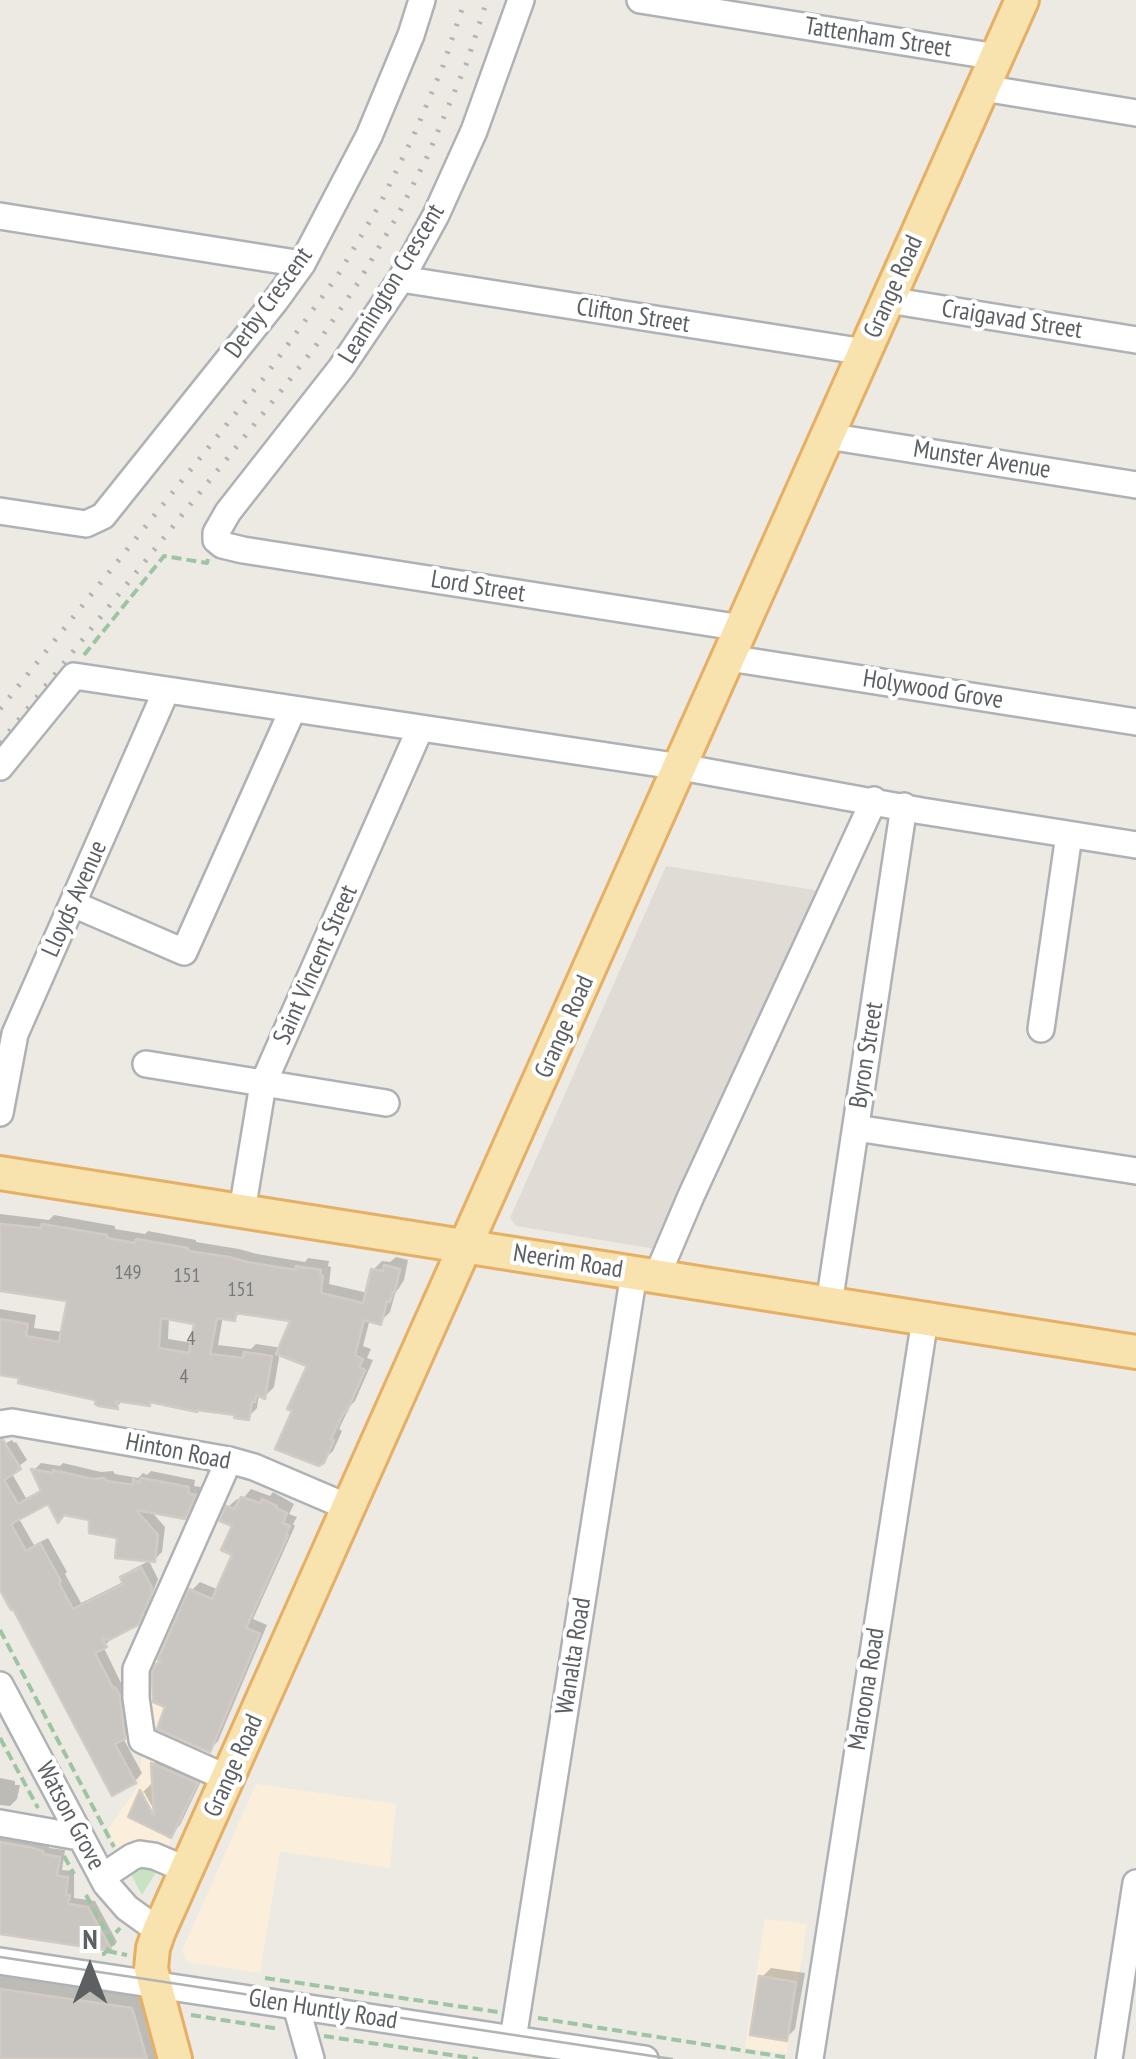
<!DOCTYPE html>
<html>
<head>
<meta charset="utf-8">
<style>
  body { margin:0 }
  #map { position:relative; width:1136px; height:2059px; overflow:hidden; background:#edeae4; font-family:"PT Sans Narrow",sans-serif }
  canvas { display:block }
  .north { position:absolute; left:40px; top:1919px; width:100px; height:100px; -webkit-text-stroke:8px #fff; paint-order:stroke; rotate:0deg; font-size:28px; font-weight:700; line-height:40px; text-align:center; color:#5c6063 }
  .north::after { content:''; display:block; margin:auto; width:35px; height:45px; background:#5c6063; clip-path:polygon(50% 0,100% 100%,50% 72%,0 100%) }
</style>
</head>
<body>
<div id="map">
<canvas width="1136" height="2059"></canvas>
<div class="north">N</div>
</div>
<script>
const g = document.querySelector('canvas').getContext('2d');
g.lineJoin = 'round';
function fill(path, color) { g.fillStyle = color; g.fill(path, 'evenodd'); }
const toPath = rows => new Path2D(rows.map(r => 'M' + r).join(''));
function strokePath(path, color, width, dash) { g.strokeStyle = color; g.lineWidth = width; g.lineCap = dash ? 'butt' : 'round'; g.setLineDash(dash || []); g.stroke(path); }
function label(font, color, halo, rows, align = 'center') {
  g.font = font + ' "PT Sans Narrow",sans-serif'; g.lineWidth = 8; g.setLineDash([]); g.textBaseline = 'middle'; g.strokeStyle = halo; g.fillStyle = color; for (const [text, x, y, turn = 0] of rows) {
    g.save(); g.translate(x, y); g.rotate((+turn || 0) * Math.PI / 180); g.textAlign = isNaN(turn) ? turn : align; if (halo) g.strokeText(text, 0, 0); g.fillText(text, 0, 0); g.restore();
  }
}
fill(toPath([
  [160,1624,249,1663,158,1869,142,1895,108,1830,139,1784,143,1744,136,1689],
  [256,1784,396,1804,390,1868,280,1851,260,1973,187,1962,182,1951],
  [765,1919,807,1924,787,2053,745,2048]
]), '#fbefdb');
fill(toPath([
  [666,866,827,892,667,1251,516,1226,510,1218]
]), '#e0dbd5');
fill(toPath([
  [142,1869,158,1869,142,1895,129,1871]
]), '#c7e3c2');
fill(toPath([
  [0,1214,49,1220,54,1215,115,1226,115,1229,145,1234,148,1231,196,1240,196,1242,239,1249,257,1254,305,1262,308,1258,329,1261,328,1266,331,1267,329,1284,368,1293,373,1270,382,1261,390,1262,396,1257,408,1260,404,1280,395,1294,390,1312,380,1322,370,1319,363,1346,371,1349,367,1358,373,1360,355,1401,350,1406,339,1429,342,1431,333,1451,322,1461,310,1365,280,1352,274,1387,265,1396,259,1393,257,1408,248,1417,238,1413,152,1400,149,1404,124,1400,117,1406,99,1403,98,1399,25,1363,0,1376,0,1309,36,1315,34,1328,63,1332,70,1299,0,1273],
  [241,1312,293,1319,282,1348,256,1344,251,1349,218,1345,223,1316,234,1319],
  [169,1317,196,1322,193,1343,168,1339],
  [12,1440,14,1443,16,1442,27,1460,11,1472,26,1498,43,1489,34,1470,41,1463,60,1466,63,1463,101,1472,113,1471,115,1474,138,1478,143,1473,147,1475,151,1471,195,1480,194,1486,201,1487,192,1508,184,1516,150,1510,165,1527,162,1552,154,1560,91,1517,49,1501,18,1517,34,1545,48,1538,67,1572,65,1574,81,1603,125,1581,123,1578,131,1570,149,1561,158,1579,145,1614,103,1646,121,1683,123,1682,126,1688,132,1729,123,1738,142,1773,135,1781,0,1579,0,1446],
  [251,1489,270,1496,273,1492,294,1504,289,1514,297,1517,293,1524,295,1526,253,1619,267,1625,218,1741,209,1750,168,1706,164,1660,192,1590,200,1582,219,1590,235,1553,235,1525,228,1507,237,1499,241,1501],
  [162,1755,205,1773,180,1825,170,1835,151,1815,157,1815,144,1792,141,1794,151,1784,155,1792,153,1764],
  [0,1778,15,1781,15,1785,20,1785,17,1799,10,1806,0,1805],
  [0,1830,49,1844,49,1848,65,1850,62,1870,74,1871,74,1898,95,1901,117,1942,111,1948,0,1932],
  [771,1968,805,1973,795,2029,786,2038,762,1977],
  [0,1974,145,1996,163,2059,0,2059]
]), '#0003');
const building = toPath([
  [0,1224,41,1228,42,1224,107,1235,107,1238,135,1243,136,1239,188,1248,188,1251,229,1257,247,1262,296,1270,296,1266,321,1270,320,1275,323,1276,321,1293,363,1303,371,1269,383,1271,384,1265,400,1269,395,1292,393,1292,390,1302,387,1301,381,1325,364,1320,355,1355,363,1359,359,1367,365,1370,346,1413,344,1412,331,1439,334,1440,324,1463,319,1466,275,1449,292,1411,287,1409,307,1366,276,1354,290,1321,236,1313,235,1321,217,1318,210,1354,243,1358,244,1352,272,1356,265,1399,256,1395,255,1402,252,1402,249,1420,234,1418,235,1415,197,1410,197,1412,150,1402,150,1406,116,1401,118,1409,98,1406,95,1404,95,1400,18,1383,19,1378,0,1375,0,1319,28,1324,26,1336,59,1342,67,1301,0,1291,0,1224],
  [161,1318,194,1324,189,1353,159,1348,161,1318],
  [0,1440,3,1440,21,1469,4,1480,18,1504,41,1491,31,1469,53,1473,53,1470,92,1479,104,1478,107,1481,133,1485,133,1479,140,1483,141,1478,189,1487,188,1493,196,1495,185,1519,136,1510,158,1535,155,1562,115,1558,117,1538,89,1533,89,1520,64,1515,58,1523,48,1504,11,1524,26,1551,40,1543,61,1581,59,1583,73,1609,123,1584,120,1577,141,1567,152,1588,151,1595,138,1625,109,1640,102,1638,107,1647,95,1653,113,1688,115,1687,120,1696,125,1739,115,1744,136,1783,112,1796,13,1609,11,1610,0,1590,0,1440],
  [241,1497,260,1503,262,1499,277,1506,276,1508,287,1513,283,1523,290,1526,286,1534,288,1535,246,1628,260,1634,210,1752,157,1729,165,1707,153,1702,152,1672,156,1664,161,1662,158,1660,189,1589,212,1599,232,1555,221,1550,232,1526,220,1521,226,1506,234,1509,241,1497],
  [151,1763,198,1783,171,1838,128,1817,140,1790,154,1816,151,1763],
  [0,1842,29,1847,43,1851,43,1854,60,1857,57,1876,68,1877,66,1895,70,1895,68,1904,88,1907,112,1951,0,1934,0,1842],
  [759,1976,796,1982,787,2041,750,2035,759,1976],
  [0,1989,132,2008,147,2059,0,2059,0,1989]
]);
fill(building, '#c9c5c0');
strokePath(building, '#d1cbc3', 2.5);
const minor = toPath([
  [521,0,474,131,436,215,401,279,341,368,228,512,216,533,216,540,222,545,243,550,742,628],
  [640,0,997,57],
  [983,88,1136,113],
  [0,216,302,264],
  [401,279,865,352],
  [888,300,1136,340],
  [827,436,1136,485],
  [0,511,86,524,103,516,276,300,302,264,369,136,411,35,422,0],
  [729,658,1136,722],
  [0,767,74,676,681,767,922,811,1136,845],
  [73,904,184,952,293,709],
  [1041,1029,1069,835],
  [146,1064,386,1103],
  [0,1113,15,1034,166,691],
  [856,1128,1136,1171],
  [242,1211,263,1084,420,729],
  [657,1276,691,1196,874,800],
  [829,1304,904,806],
  [0,1424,12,1422,229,1460,254,1467,350,1508],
  [0,1685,106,1884,127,1908,159,1931],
  [229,1779,142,1740,136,1698,136,1669,229,1460],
  [0,1823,79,1837],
  [102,1877,132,1857,140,1854,154,1856,187,1870],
  [0,1961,645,2059],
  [296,2006,311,2059],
  [513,2039,634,1273],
  [810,2059,925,1319],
  [1109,2059,1136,1883]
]);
const major = toPath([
  [0,1173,1136,1352],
  [175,2059,151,1969,153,1948,159,1931,1022,0]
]);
strokePath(minor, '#afb2b5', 30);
strokePath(major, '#e5af65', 38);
strokePath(toPath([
  [84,655,164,556,207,563,208,559],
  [0,1630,114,1847],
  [0,1738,38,1808],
  [64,1856,74,1874],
  [86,1895,110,1939],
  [107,1951,127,1955],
  [102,1954,104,1954,113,1944,110,1939,120,1928],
  [265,1978,498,2012],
  [191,2015,280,2029],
  [538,2018,790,2058],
  [324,2036,478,2059]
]), '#9ec5a3', 4, [10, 5]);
strokePath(minor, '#fff', 25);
strokePath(major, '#f8e2ae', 32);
strokePath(toPath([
  [0,1957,672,2059]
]), '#b2b3b3', 2.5);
strokePath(toPath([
  [0,709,263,379,338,275,380,204,413,137,443,66,465,0],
  [0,743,281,391,315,347,358,283,399,213,428,155,467,62,487,0]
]), '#b2b3b3', 5, [2.5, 12]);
label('20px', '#77797a', null, [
  ["149",128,1273],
  ["151",187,1276],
  ["151",241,1290],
  ["4",191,1339],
  ["4",184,1377]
]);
label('25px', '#5c6063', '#fff', [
  ["Tattenham Street",878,38,9],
  ["Leamington Crescent",392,284,-59],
  ["Grange Road",894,287,-66],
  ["Derby Crescent",269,303,-54],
  ["Clifton Street",633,316,9],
  ["Craigavad Street",1012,320,9],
  ["Munster Avenue",982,460,9],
  ["Lord Street",478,587,9],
  ["Holywood Grove",933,690,9],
  ["Lloyds Avenue",75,899,-66],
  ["Saint Vincent Street",316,965,-66],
  ["Grange Road",565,1027,-66],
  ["Byron Street",867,1055,-81],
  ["Neerim Road",568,1262,9],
  ["Hinton Road",178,1452,11],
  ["Wanalta Road",574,1656,-81],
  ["Maroona Road",867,1689,-81],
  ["Grange Road",234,1766,-66],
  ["Watson Grove",70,1816,62],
  ["Glen Huntly Road",323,2010,9]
]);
</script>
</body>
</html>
